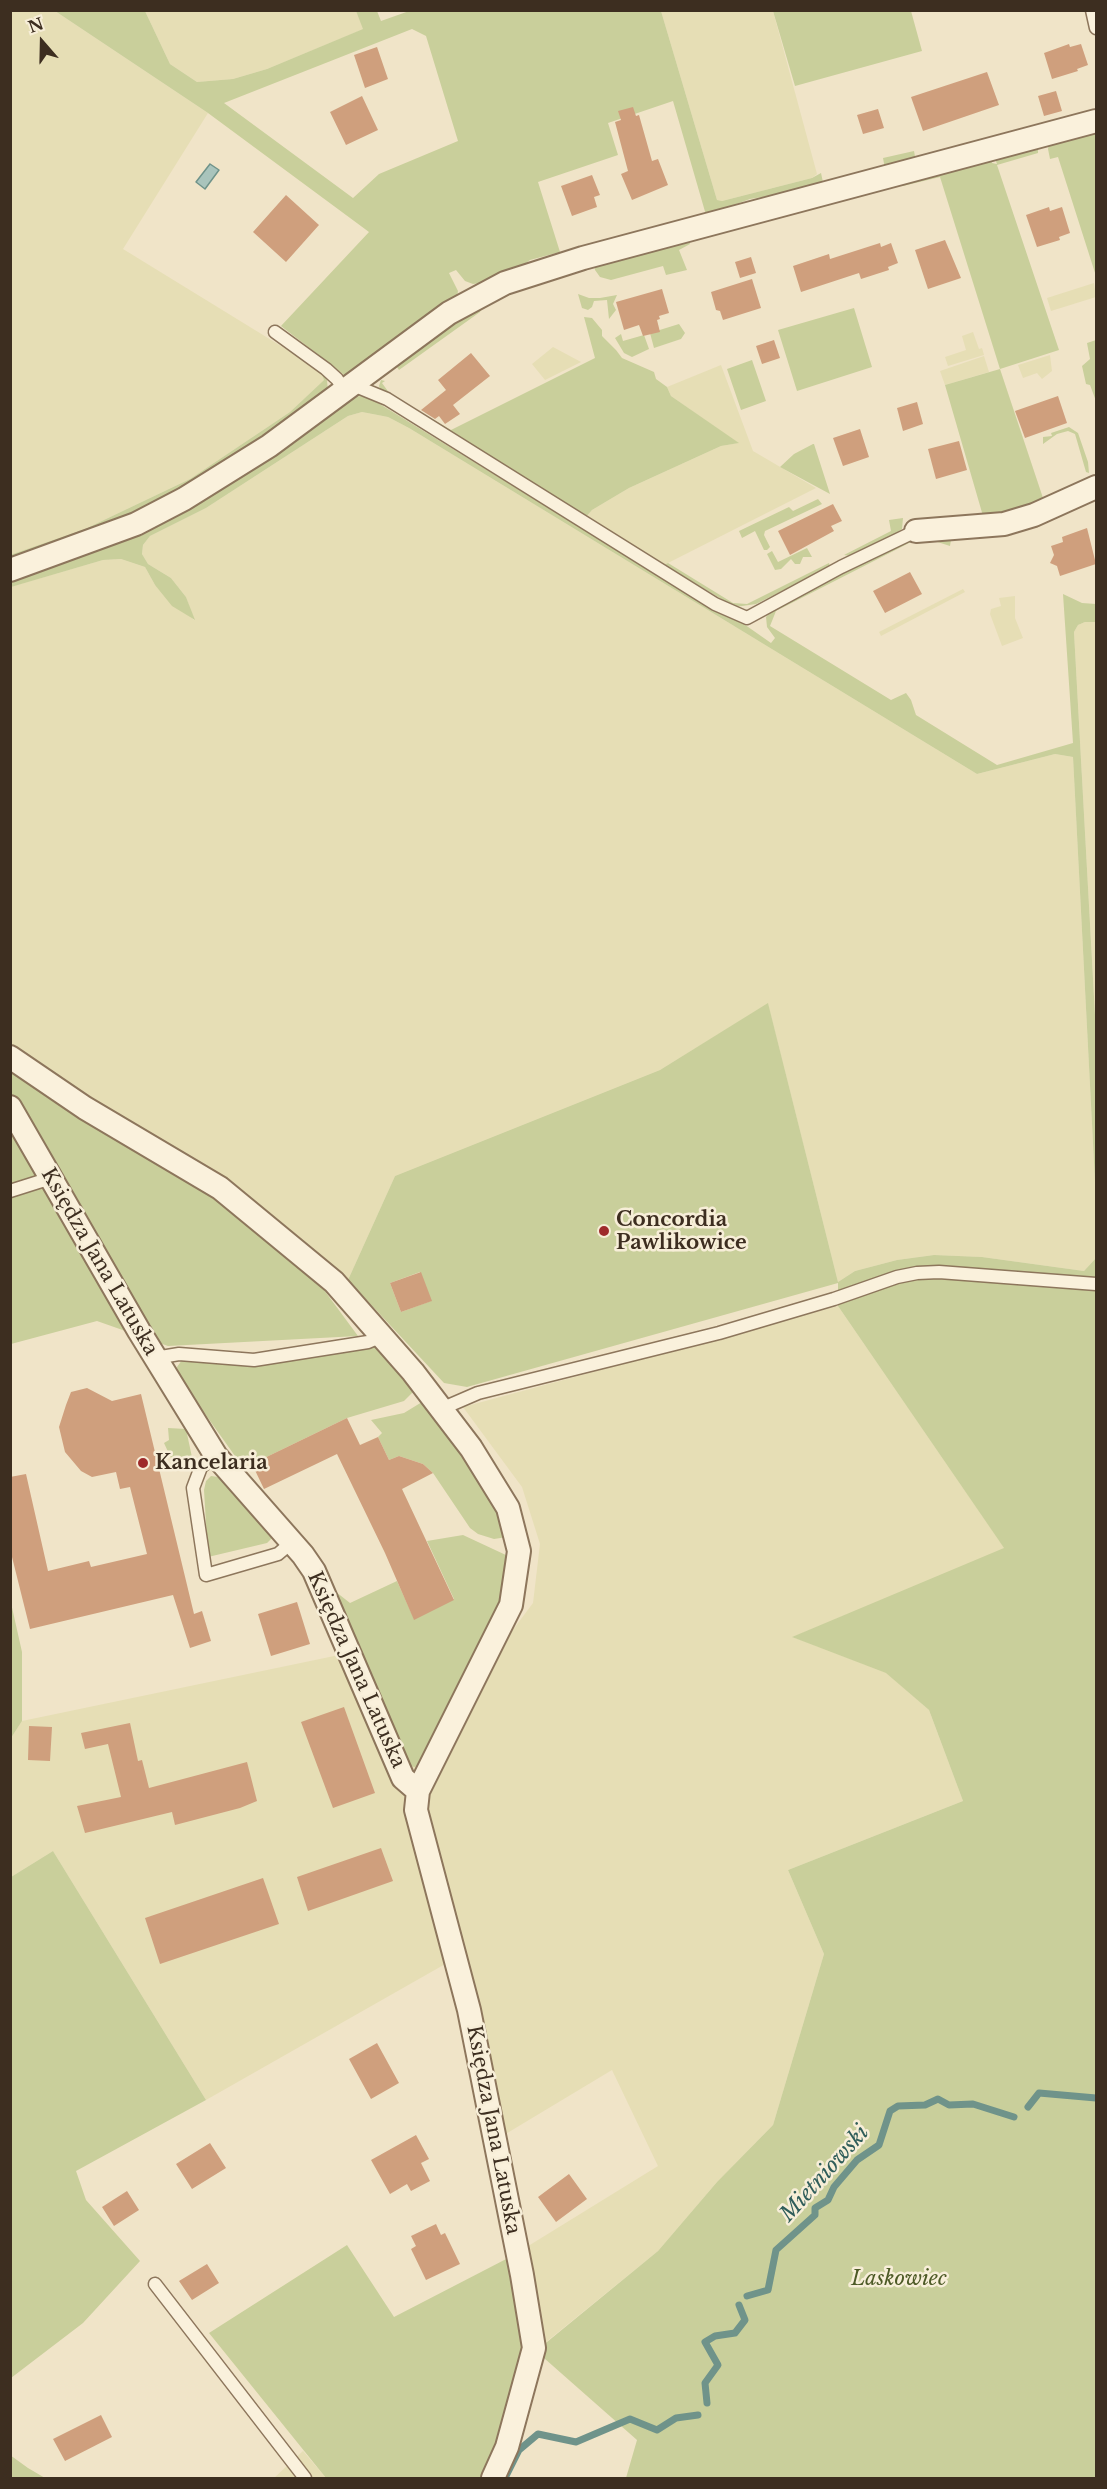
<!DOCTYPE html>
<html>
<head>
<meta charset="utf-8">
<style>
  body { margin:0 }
  #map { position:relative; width:1107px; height:2489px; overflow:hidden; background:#f0e4c8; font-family:"Libre Baskerville",serif }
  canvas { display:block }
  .frame { position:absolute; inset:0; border:12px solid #3d2e20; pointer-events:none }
  .north { position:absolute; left:12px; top:12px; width:60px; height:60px; -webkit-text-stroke:4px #f7eed8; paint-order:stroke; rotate:340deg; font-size:16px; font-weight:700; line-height:24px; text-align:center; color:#3d2e20 }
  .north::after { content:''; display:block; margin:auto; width:21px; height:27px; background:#3d2e20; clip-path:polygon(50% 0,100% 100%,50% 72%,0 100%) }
</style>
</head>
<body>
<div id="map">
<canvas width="1107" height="2489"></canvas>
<div class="frame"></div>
<div class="north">N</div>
</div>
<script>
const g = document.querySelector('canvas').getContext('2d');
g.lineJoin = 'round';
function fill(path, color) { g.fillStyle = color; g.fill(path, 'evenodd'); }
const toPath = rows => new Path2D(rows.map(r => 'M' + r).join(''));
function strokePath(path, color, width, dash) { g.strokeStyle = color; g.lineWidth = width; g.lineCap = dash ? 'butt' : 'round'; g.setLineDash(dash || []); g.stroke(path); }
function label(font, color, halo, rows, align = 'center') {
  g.font = font + ' "Libre Baskerville",serif'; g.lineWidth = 5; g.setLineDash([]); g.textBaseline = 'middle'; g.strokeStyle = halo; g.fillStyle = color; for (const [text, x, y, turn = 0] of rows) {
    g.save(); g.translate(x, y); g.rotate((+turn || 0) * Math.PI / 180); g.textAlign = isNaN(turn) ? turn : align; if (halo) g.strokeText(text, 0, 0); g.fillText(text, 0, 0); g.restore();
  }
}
fill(toPath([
  [10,11,55,11,208,113,123,249,320,370,324,380,290,412,190,479,85,529,11,555],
  [145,11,356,11,364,29,267,69,233,79,197,82,170,64],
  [661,11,773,11,817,174,812,178,722,201,717,200],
  [1094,283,1096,297,1051,311,1047,298],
  [973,332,979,349,982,348,984,355,948,366,945,357,966,350,962,336],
  [553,347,581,362,545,380,532,364],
  [1050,355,1052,371,1042,379,1037,373,1023,378,1018,365],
  [984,356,989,372,945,385,940,371],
  [721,365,753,451,816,488,664,565,586,517,592,510,629,488,721,446,738,443,671,396,667,387],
  [362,412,388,417,409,428,977,774,1055,754,1073,757,1096,1201,1096,1258,1084,1271,982,1257,934,1255,897,1260,855,1271,838,1282,768,1004,660,1070,395,1176,348,1280,11,1053,10,587,103,560,121,559,145,567,155,585,194,620,186,597,171,578,148,564,142,554,143,545,150,536,206,508,348,416],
  [963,589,965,592,881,636,879,632],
  [1015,596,1015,618,1023,638,1002,646,990,614,991,609,1001,606,999,598],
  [1085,622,1096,622,1096,1033,1074,632,1078,625],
  [838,1306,1005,1549,793,1637,887,1673,929,1710,963,1801,788,1870,824,1954,773,2125,717,2182,658,2251,535,2351,512,2256,658,2166,612,2070,489,2144,447,1963,206,2100,53,1851,11,1877,11,1738,22,1721,339,1655,396,1786,533,1603,540,1544,522,1487,463,1407],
  [303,2451,326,2478,274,2478]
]), '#e6deb5');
fill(toPath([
  [412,10,661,11,717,200,722,201,812,178,821,173,824,187,750,199,706,215,673,101,608,123,618,155,538,182,560,252,530,260,516,271,481,283,473,284,465,281,456,270,449,273,458,291,457,297,347,379,343,374,281,326,369,232,208,113,55,11,145,11,170,64,197,82,233,79,267,69,363,29,356,11,377,11,381,21],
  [412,29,426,36,458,141,379,174,353,198,224,103],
  [773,11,911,11,922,51,795,86],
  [1096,126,1096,276,1058,157,1050,159,1048,149,1049,143],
  [1038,146,1038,153,997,165,1059,350,1000,369,1043,498,1020,508,1021,513,983,516,945,385,1000,369,940,177,903,186,903,182,990,155,992,163,997,164,993,153],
  [914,151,916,162,885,169,883,158],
  [688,235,690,244,679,250,687,270,666,275,663,266,611,280,600,277,595,270,594,264],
  [526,286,483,306,480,312,399,370,394,363,453,317],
  [578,294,589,298,600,298,617,295,613,304,616,310,609,319,607,300,594,301,592,307,588,310,582,308],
  [854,308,872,367,797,391,778,330],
  [584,317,592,318,602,330,602,336,616,350,622,358,654,372,656,379,667,387,671,396,739,443,721,446,629,488,592,510,586,517,381,391,379,386,381,380,385,381,382,383,390,394,451,430,595,358],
  [679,324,685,333,681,339,654,348,650,333],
  [621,334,623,341,644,335,649,349,632,357,624,353,615,338],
  [1096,340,1096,401,1090,385,1086,384,1082,366,1090,359,1087,343],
  [752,360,766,401,741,410,727,369],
  [320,370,327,380,328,392,265,442,130,517,11,562,10,555,85,529,190,479,290,412,324,380],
  [361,396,370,398,713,609,741,622,771,643,775,638,767,627,766,617,775,607,903,542,944,534,951,540,950,546,925,538,915,540,776,611,770,626,891,700,906,693,911,700,916,715,997,765,1073,743,1063,594,1082,603,1096,604,1096,622,1085,622,1078,625,1074,632,1096,1033,1096,1201,1073,757,1055,754,977,774,409,428,388,417,362,412,348,416,206,508,150,536,143,545,142,554,148,564,171,578,186,597,195,620,172,606,155,585,145,567,121,559,103,560,11,587,11,576,94,548,350,397],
  [1069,427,1078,433,1088,462,1089,473,1086,472,1075,434,1068,431,1057,434,1043,444,1043,437,1052,436,1051,433],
  [813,444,814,444,830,494,780,467,794,454],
  [818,499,822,504,765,531,764,535,770,547,767,550,764,550,755,531,742,538,739,531,789,507,793,511],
  [903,518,902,529,896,533,851,556,844,555,891,531,889,520],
  [807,548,812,557,803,557,800,564,795,564,791,559,781,569,775,570,767,554,772,551,778,562],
  [668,563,733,603,747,604,829,563,830,567,756,604,735,607,664,565],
  [768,1003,838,1282,855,1271,897,1260,934,1255,982,1257,1084,1271,1096,1258,1096,2478,626,2478,637,2440,536,2351,488,2478,326,2478,209,2333,347,2245,394,2317,512,2256,536,2351,658,2251,717,2182,773,2125,824,1954,788,1870,963,1801,929,1710,886,1673,792,1637,1004,1548,838,1306,838,1283,467,1387,444,1383,348,1280,395,1176,660,1070],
  [420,1272,431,1301,401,1312,390,1283],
  [10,1053,221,1200,310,1271,358,1336,168,1346,97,1321,11,1344],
  [375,1345,412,1388,412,1393,404,1401,347,1418,252,1464,235,1456,178,1376,177,1367,182,1360,256,1365],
  [422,1402,470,1460,505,1521,507,1537,494,1539,478,1534,470,1528,433,1473,423,1464,399,1456,389,1460,378,1437,382,1433,371,1420,404,1413],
  [168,1428,186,1429,193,1462,186,1466,176,1469,164,1443,169,1440],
  [211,1476,218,1477,273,1537,267,1543,208,1557,204,1490,206,1481],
  [463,1535,508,1556,509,1565,497,1615,422,1763,415,1767,410,1766,336,1592,350,1603,397,1581,414,1619,454,1599,427,1541],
  [11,1603,22,1652,22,1721,11,1738],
  [53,1851,206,2100,76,2171,86,2200,140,2261,83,2323,11,2378,11,1877],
  [10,2455,28,2468,45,2478,11,2478]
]), '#c9cf9b');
const water = toPath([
  [210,164,219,170,205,189,196,182,210,164]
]);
fill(water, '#a9c4bc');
strokePath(water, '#6f938a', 1.5);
strokePath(toPath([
  [1028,2107,1039,2093,1096,2098],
  [747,2296,768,2290,776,2250,815,2215,815,2208,828,2200,834,2187,857,2160,879,2145,890,2111,898,2106,925,2105,938,2099,949,2105,973,2104,1014,2117],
  [707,2403,705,2383,718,2365,705,2342,715,2336,735,2333,745,2320,739,2305],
  [505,2478,519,2450,538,2434,576,2442,630,2419,657,2430,676,2418,698,2415]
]), '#6f938a', 7);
fill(toPath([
  [1069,44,1070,47,1081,44,1088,65,1077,69,1078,71,1052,79,1044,53],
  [377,47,388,79,365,88,354,55],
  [987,72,999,105,923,131,911,97],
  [1056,91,1062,111,1044,116,1038,96],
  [362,96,378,130,346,145,330,112],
  [633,107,636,116,639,115,652,161,658,159,668,185,632,200,621,174,628,171,615,122,621,120,618,111],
  [878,109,884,128,863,134,857,115],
  [592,175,600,195,594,197,597,207,572,216,561,186],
  [286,195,319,225,286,262,253,232],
  [1049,207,1050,211,1062,207,1070,233,1059,237,1060,240,1037,247,1026,215],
  [945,240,961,278,928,289,915,250],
  [880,243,881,247,891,243,898,263,888,267,889,270,861,279,859,273,801,292,793,266,829,254,830,259],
  [751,257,756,273,740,278,735,262],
  [752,279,761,308,723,320,720,311,716,310,711,292],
  [662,289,669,313,659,316,660,319,657,320,660,332,643,336,639,325,624,330,616,302],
  [774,340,780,358,762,364,756,346],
  [471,353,490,376,453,405,460,414,445,424,439,416,435,419,421,410,446,390,438,380],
  [1058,396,1067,423,1025,438,1015,411],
  [917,402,923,424,903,431,897,408],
  [860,429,869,457,843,466,833,438],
  [959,441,967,470,936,479,928,449],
  [833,504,842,521,831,526,834,531,790,555,778,531],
  [1087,528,1096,564,1060,576,1057,566,1050,563,1054,555,1051,546,1063,542,1062,537],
  [910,572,922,594,885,613,873,591],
  [421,1272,432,1301,401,1312,390,1283],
  [87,1388,112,1401,141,1394,194,1614,202,1611,211,1641,190,1648,173,1595,30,1629,10,1549,10,1477,26,1474,48,1571,89,1561,91,1567,147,1554,130,1487,120,1489,116,1472,92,1477,81,1471,65,1452,59,1427,66,1405,71,1392],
  [347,1418,360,1445,378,1437,389,1460,399,1456,423,1464,433,1473,402,1489,454,1600,414,1620,385,1553,337,1454,264,1489,252,1464],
  [297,1602,310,1644,271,1656,258,1614],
  [344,1707,375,1793,333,1808,301,1722],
  [130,1723,138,1761,142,1760,149,1788,247,1762,257,1801,240,1808,175,1825,172,1812,85,1833,77,1806,121,1797,108,1744,85,1749,81,1733],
  [29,1726,52,1727,50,1761,28,1760],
  [381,1848,393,1881,308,1911,297,1877],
  [263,1878,279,1924,160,1964,145,1918],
  [377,2043,399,2083,371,2099,349,2059],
  [416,2135,429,2159,421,2163,430,2181,411,2191,407,2184,390,2194,371,2160],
  [210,2143,226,2168,192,2189,176,2164],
  [569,2174,587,2199,556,2222,538,2197],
  [127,2191,139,2210,114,2226,102,2207],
  [436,2224,441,2235,445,2233,460,2264,426,2280,411,2249,416,2246,411,2236],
  [207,2264,219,2283,192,2300,179,2281],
  [101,2415,112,2437,65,2461,53,2439]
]), '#cf9f7d');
const lane = toPath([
  [1092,10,1096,28],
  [275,332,326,369,337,379,345,391],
  [353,385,387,399,715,604,747,618,841,567,916,531],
  [10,1191,51,1178],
  [155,1358,179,1354,254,1360,368,1342,382,1336],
  [441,1409,478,1393,719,1333,834,1299,897,1277,917,1273,939,1272,1096,1284],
  [216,1456,201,1467,193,1488,206,1575,278,1554,291,1543],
  [155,2284,305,2478]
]);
const street = toPath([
  [916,531,1004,524,1034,515,1096,487],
  [10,570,136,524,184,499,269,446,449,313,505,283,583,258,1096,121],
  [10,1057,85,1108,220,1188,334,1282,413,1372,471,1448,508,1508,519,1551,511,1605,418,1791,416,1810,469,2010,522,2275,534,2348,507,2447,493,2478],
  [10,1107,139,1331,216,1456,303,1555,314,1571,403,1778,418,1791]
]);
strokePath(lane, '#8d765c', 15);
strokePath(street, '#8d765c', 26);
strokePath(lane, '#faf1dc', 12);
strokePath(street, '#faf1dc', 22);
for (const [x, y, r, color] of [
  [604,1231,6,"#9e2a2b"],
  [143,1463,6,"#9e2a2b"]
]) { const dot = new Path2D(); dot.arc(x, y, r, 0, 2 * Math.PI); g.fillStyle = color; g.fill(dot); strokePath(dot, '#f7eed8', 2); }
label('bold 20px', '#3d2e20', '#f7eed8', [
  ["Concordia",616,1220],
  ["Pawlikowice",616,1243],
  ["Kancelaria",155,1463]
], 'left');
label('20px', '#3d2e20', '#f7eed8', [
  ["Księdza Jana Latuska",99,1262,60],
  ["Księdza Jana Latuska",356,1670,66],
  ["Księdza Jana Latuska",493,2130,79]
]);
label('italic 20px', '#4d5a26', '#f7eed8', [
  ["Laskowiec",899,2279]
]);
label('italic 21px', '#2f5d5a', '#f7eed8', [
  ["Mietniowski",825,2174,-48]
]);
</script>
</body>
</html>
